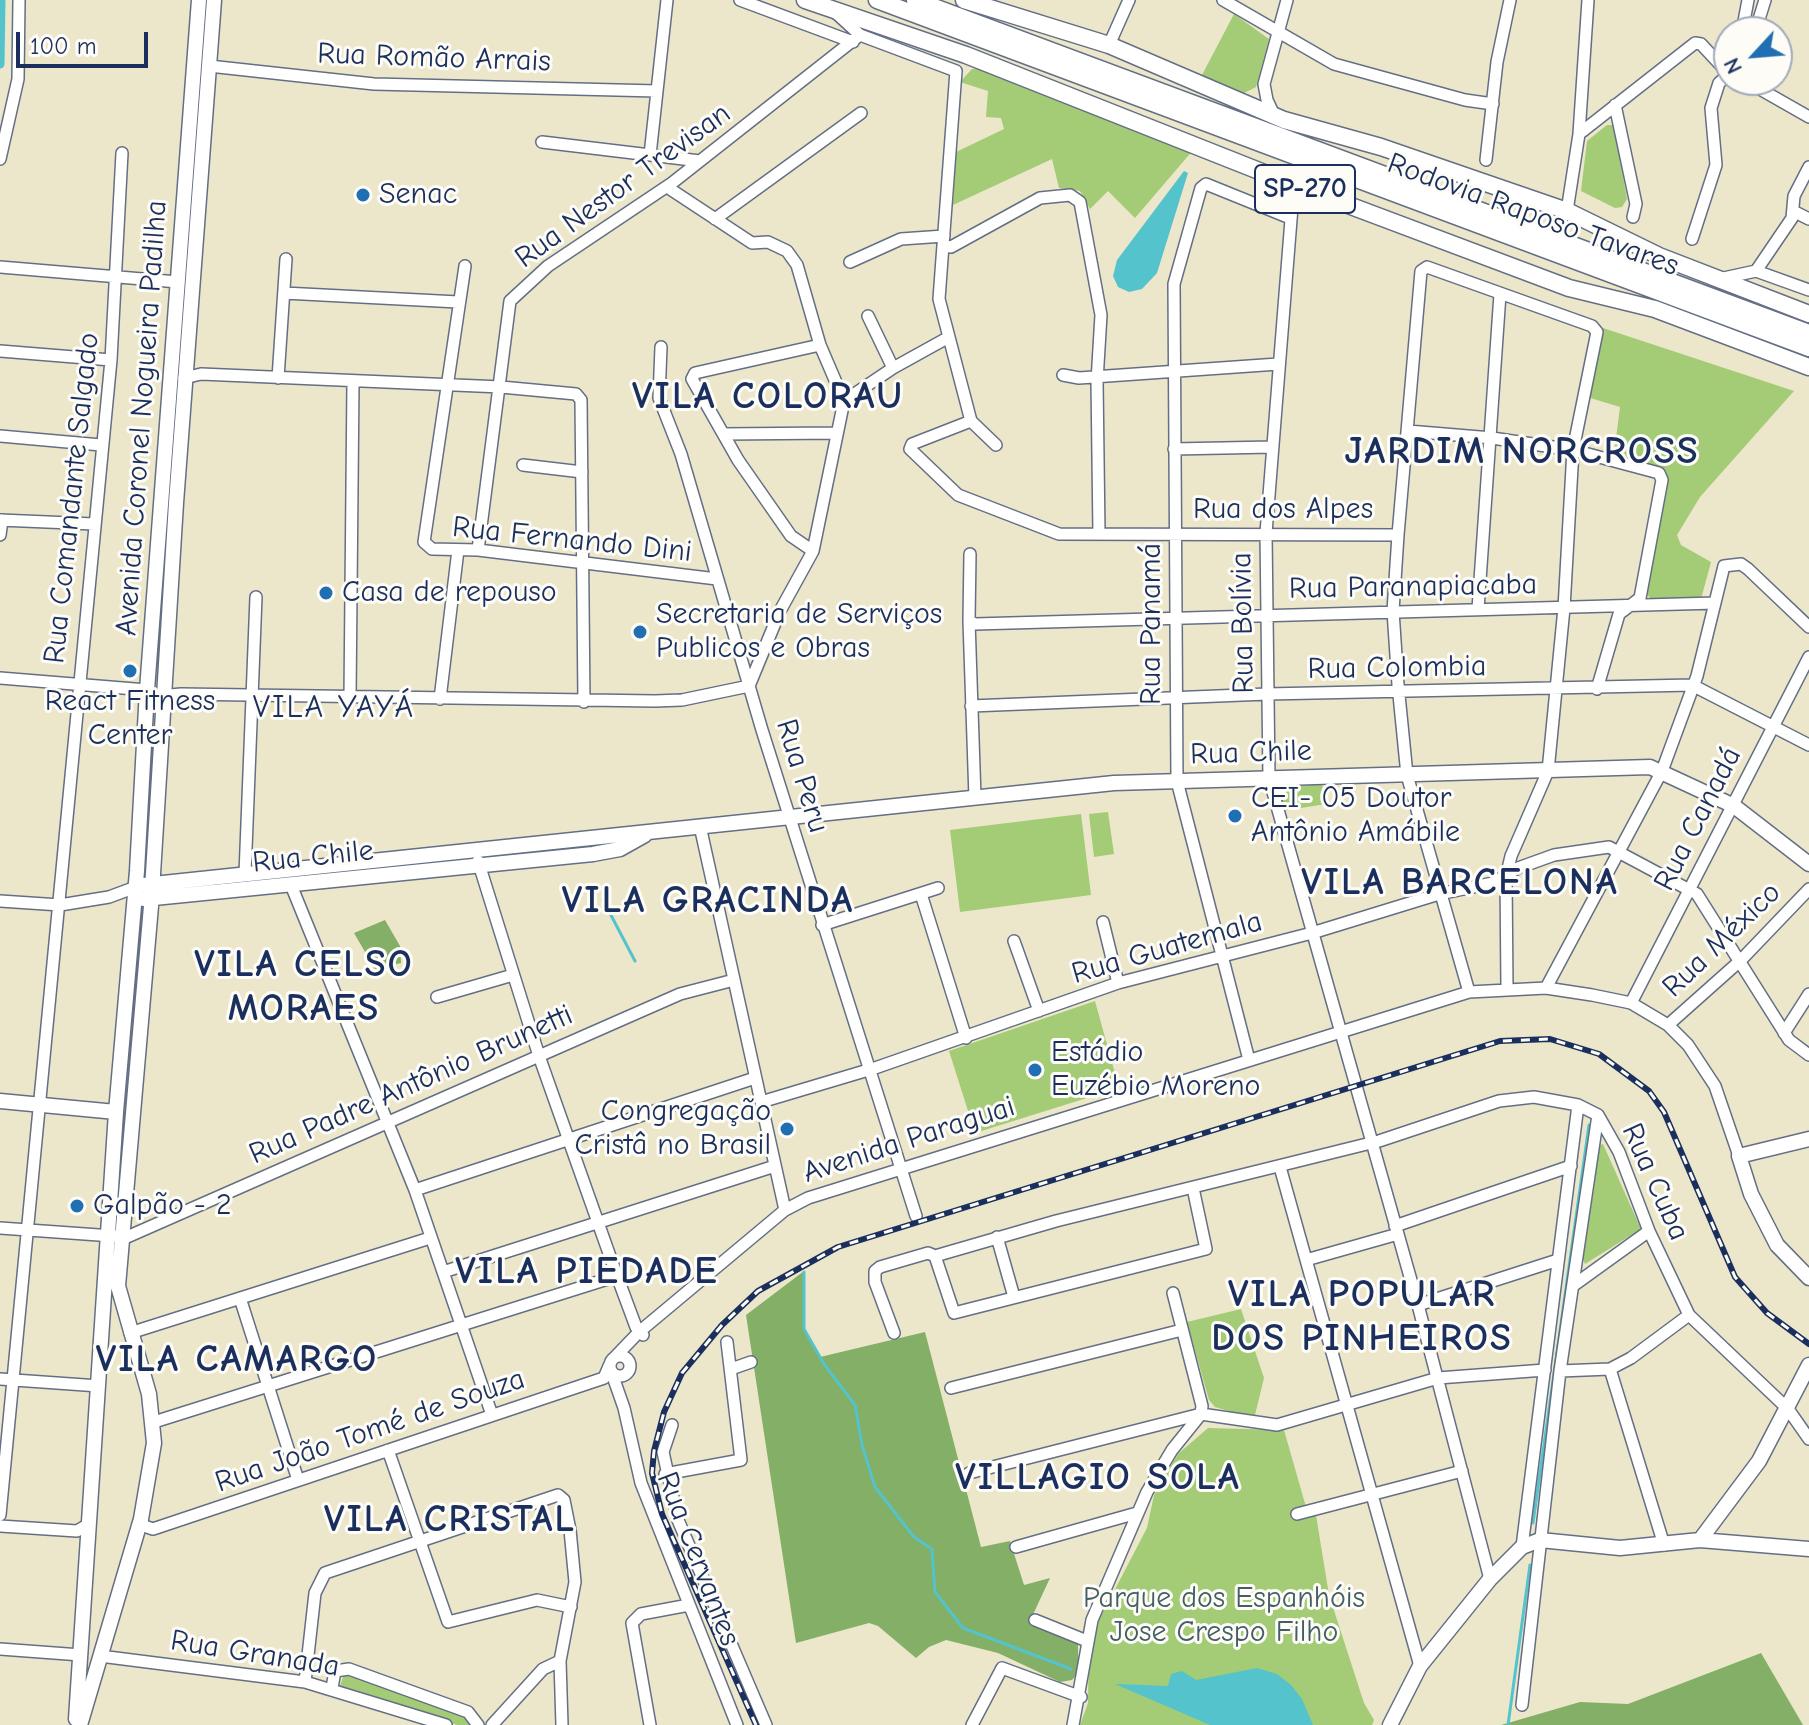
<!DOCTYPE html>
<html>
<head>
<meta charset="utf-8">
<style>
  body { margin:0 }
  #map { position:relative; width:1809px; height:1725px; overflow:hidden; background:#ece7cb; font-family:"Comic Neue",sans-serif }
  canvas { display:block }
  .north { position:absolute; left:1713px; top:16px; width:80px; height:80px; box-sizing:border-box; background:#fdfcf7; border:2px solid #a3aaba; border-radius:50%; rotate:244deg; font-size:22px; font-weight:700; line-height:32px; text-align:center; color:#1b2f5e }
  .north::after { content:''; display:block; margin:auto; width:28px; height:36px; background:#1f6fb2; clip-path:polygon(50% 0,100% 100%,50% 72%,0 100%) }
  .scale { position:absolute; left:16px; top:32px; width:132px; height:36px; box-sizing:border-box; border:4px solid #1b2f5e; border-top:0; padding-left:10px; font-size:24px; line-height:28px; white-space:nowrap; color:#1b2f5e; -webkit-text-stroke:6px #fdfcf7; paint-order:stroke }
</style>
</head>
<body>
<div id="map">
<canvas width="1809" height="1725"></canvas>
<div class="north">N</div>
<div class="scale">100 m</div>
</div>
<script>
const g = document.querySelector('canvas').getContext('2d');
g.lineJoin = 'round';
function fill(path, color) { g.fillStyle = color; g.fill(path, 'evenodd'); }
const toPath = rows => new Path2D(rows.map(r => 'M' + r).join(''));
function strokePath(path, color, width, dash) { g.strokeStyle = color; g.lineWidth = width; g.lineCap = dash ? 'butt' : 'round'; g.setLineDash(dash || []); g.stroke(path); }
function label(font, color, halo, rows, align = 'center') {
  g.font = font + ' "Comic Neue",sans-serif'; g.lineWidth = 6; g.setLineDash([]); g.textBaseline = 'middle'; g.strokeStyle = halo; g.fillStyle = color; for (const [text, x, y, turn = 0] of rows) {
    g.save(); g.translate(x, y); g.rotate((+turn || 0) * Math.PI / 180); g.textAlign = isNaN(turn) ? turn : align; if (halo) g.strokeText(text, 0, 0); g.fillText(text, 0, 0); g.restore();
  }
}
fill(toPath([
  [1234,14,1269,39,1256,87,1244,93,1202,75],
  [981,68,1194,149,1135,218,1108,191,1090,209,1080,191,1059,188,1052,159,953,205,956,152,1004,129,1001,118,986,117,988,91,960,82,972,69],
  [1607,125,1614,125,1627,199,1622,207,1615,208,1581,191,1587,141],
  [1603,328,1794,391,1700,497,1677,535,1681,545,1711,562,1701,599,1650,598,1644,591,1665,475,1659,467,1614,454,1620,407,1587,397,1598,334],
  [1322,784,1326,804,1282,811,1279,795,1282,788],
  [1108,812,1114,854,1094,857,1089,814],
  [1081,814,1091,895,960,912,950,830],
  [1095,1001,1119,1088,975,1133,949,1051],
  [1603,1144,1641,1229,1585,1264,1583,1259,1600,1145],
  [1241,1309,1264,1378,1255,1415,1232,1412,1215,1407,1209,1400,1187,1322],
  [1208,1428,1284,1430,1306,1507,1293,1511,1295,1520,1316,1515,1329,1595,1364,1703,1374,1720,1372,1725,1080,1725,1088,1703,1089,1639,1147,1528,1154,1495,1178,1454],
  [344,1674,354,1675,465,1716,472,1725,457,1725,340,1686]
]), '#a4cb75');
fill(toPath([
  [385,920,400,946,401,963,375,969,354,933],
  [804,1271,804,1329,820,1357,925,1332,981,1547,1010,1541,1024,1585,1050,1578,1030,1621,1078,1644,1078,1673,1072,1680,1060,1682,998,1653,946,1640,929,1647,916,1658,878,1626,869,1623,796,1643,746,1315],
  [1761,1653,1803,1725,1501,1725,1580,1702,1628,1704]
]), '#83af66');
fill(toPath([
  [1184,171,1188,173,1157,273,1142,289,1129,292,1118,287,1113,276,1117,260],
  [1257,1668,1277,1674,1291,1685,1302,1699,1313,1725,1210,1725,1115,1684,1168,1686,1171,1674,1182,1671,1196,1680]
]), '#55c3cb');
strokePath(toPath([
  [603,900,635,961],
  [804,1272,804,1329,824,1364,855,1405,862,1445,875,1487,914,1537,932,1549,935,1592,963,1628,1071,1669],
  [1533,1523,1589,1125],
  [1508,1725,1530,1565]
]), '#55c3cb', 3);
strokePath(toPath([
  [0,64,1,0]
]), '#55c3cb', 9);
const minor = toPath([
  [740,0,853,42],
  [1223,0,1334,64,1465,100,1493,104],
  [836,13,860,35,956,71],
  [1742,32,1748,0],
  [1755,32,1765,0],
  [1109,45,1129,0],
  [209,66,374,84,657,91],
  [956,71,939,299,971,421,996,445],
  [1744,80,1809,117],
  [1615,105,1636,204,1633,217],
  [1275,117,1267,100,1264,84,1287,0],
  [1579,134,1695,43,1701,44,1729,74],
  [542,142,700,161],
  [650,155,667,0],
  [0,159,18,79,19,0],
  [1486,160,1497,62,1510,0],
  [1274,180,1292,207,1266,533,1269,778,1418,1305,1490,1579],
  [1292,207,1320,195],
  [1567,211,1579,134,1588,0],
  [1793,211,1809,219],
  [715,219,861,113],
  [1692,239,1716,165,1711,108,1719,83,1729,74],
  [943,246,951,247,1040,198,1070,195,1080,202,1101,315,1097,381,1099,534],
  [850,262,901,239,944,236],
  [465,266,424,542,432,549,478,550,717,579],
  [0,267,178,282],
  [1756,271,1792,218,1794,196,1809,167],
  [1719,279,1756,271,1809,290],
  [284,293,458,302],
  [868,316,893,368],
  [661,347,659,398,681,454,762,730,916,1216],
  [0,351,111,360],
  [1063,375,1079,378,1278,364],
  [184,378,201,374,501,387,576,394,581,400,584,702],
  [278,378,286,259],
  [844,401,893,368,949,337],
  [971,421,912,444,910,449,958,495,1059,534,1398,535],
  [1408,431,1492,438,1573,450,1659,473,1662,480,1640,598,1619,614,1597,689],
  [724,434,836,433],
  [0,436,101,445],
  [1174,449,1272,447],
  [523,465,582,472],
  [0,520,94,524],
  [0,535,2,520],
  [478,550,510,301,548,266,672,183,860,35],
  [813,551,791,536,738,460,692,379,695,373,820,345],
  [970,554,969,621,975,798],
  [1478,609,1500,294],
  [969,621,975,624,1715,603],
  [0,678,147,690],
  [350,698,353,382],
  [440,699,458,550],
  [163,702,170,695,181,694,655,701,682,700,749,686,780,611,813,551,844,401,820,345,797,265,787,251,768,242,752,243,667,187],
  [971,706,1267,694,1692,685,1809,745],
  [700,826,785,1210],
  [478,861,539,1056,617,1276,636,1327,643,1335],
  [245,874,256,597],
  [291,885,415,1190,492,1415],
  [921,894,966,1038],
  [0,901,60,905,109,897,136,887],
  [1103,922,1118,983],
  [822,925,938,888],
  [1014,941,1039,1011],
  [1546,988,1662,771,1697,676,1724,566,1741,564,1748,569,1809,627],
  [1469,992,1407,775,1398,685,1393,611,1398,535,1421,271,1427,267,1592,326,1597,332,1573,450,1564,608,1548,771,1511,856,1506,877,1507,988],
  [437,997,513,975],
  [1631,1003,1809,657],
  [1668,1025,1741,960,1809,889],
  [1784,1033,1809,994],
  [1249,1060,1177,781,1174,284,1201,188,1206,184,1290,218],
  [761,1102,875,1068,1118,983,1312,933,1439,894,1493,883,1518,868,1554,855,1609,847,1697,894,1789,1040,1809,1055],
  [1280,1167,1420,1666],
  [415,1190,755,1078],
  [1395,1226,1571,1166],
  [0,1228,127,1237,680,994,734,980],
  [997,1237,1014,1297],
  [935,1256,954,1313,1206,1249,1193,1188],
  [1306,1260,1398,1234],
  [443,1272,775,1166],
  [1574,1285,1649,1231],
  [240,1298,298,1480],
  [1418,1305,1558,1260],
  [130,1333,430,1238],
  [894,1333,875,1282,875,1271,880,1267,928,1253,935,1256,1056,1221,1379,1141,1499,1101,1534,1097,1578,1105,1598,1115,1619,1152,1649,1231,1689,1315,1788,1409,1809,1439],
  '610 1366a10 10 0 1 1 20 0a10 10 0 1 1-20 0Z',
  [615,1357,639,1332,785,1210,808,1198,1469,992,1546,988,1592,995,1631,1003,1668,1025,1688,1045,1715,1086,1739,1156],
  [731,1369,751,1362],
  [1610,1369,1664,1545],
  [611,1371,624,1408,641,1483,737,1725],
  [1560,1371,1610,1369,1631,1358,1689,1315],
  [0,1379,99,1386],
  [951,1388,1182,1330],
  [154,1422,617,1276],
  [672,1425,663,1452,678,1520,766,1725],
  [388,1450,448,1622,537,1600,571,1607],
  [969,1473,1201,1414,1277,1425,1438,1378,1545,1370],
  [665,1474,741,1460,727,1342],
  [1297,1514,1462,1471],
  [0,1515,111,360,122,153],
  [141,1519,144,1526,153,1529,604,1378,610,1364],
  [0,1526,77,1531,89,1524],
  [1016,1547,1137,1513],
  [1522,1547,1578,1105],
  [1035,1620,1087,1641],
  [0,1649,81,1655],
  [100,1656,305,1682,446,1725],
  [305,1682,315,1593,325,1573,558,1495,564,1500,570,1530,575,1582,560,1661,562,1725],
  [332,1688,335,1671,349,1669,468,1712,478,1725],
  [1522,1705,1560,1371,1598,1115],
  [492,1725,543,1669,560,1661],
  [650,1725,632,1623,641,1614,689,1605],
  [972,1725,1002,1668,1081,1697],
  [1073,1725,1092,1620,1147,1492,1172,1450,1201,1414,1202,1406,1173,1293]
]);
const major = toPath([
  [144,885,1114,783,1650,767,1734,806,1809,864],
  [144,899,593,854,620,849,645,835],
  [0,1101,116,1112],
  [1809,1139,1739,1156,1751,1194,1777,1245,1809,1278],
  [1700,1540,1759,1461,1809,1365],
  [76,1719,116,1112,137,871,147,690,199,0],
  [80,1725,141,1519,154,1443,149,1394,118,1286,151,906,176,503,214,0],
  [1390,1725,1420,1666,1490,1579,1522,1547,1540,1540,1620,1548,1700,1540,1809,1549]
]);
const highway = toPath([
  [805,0,966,55,1287,182,1569,288,1655,309,1809,367],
  [877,0,1809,348],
  [915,0,1809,333],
  [964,0,1109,45,1284,120,1381,147,1567,211,1659,256,1809,314]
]);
strokePath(minor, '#646f84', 14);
strokePath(major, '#646f84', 17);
strokePath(highway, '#646f84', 19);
strokePath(minor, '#fff', 11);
strokePath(major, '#fff', 14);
strokePath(highway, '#fff', 16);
const rail = toPath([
  [756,1725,662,1514,652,1473,654,1451,664,1412,682,1373,722,1325,758,1291,838,1247,1500,1041,1550,1039,1599,1054,1649,1091,1664,1112,1735,1277,1767,1313,1809,1344]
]);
strokePath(rail, '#1b2f5e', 6);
strokePath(rail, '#fdfcf7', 3, [9]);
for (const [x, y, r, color] of [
  [363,195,8,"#1f6fb2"],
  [326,593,8,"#1f6fb2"],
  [640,632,8,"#1f6fb2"],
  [130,671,8,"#1f6fb2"],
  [1235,816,8,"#1f6fb2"],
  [1035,1070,8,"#1f6fb2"],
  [787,1129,8,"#1f6fb2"],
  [77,1206,8,"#1f6fb2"]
]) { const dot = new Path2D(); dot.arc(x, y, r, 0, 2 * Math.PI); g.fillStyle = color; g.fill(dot); strokePath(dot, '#fdfcf7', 3); }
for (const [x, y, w] of [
  [1305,189,100]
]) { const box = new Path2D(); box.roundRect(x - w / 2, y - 24, w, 48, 6); g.fillStyle = '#fdfcf7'; g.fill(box); strokePath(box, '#1b2f5e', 2); }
label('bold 28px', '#1b2f5e', null, [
  ["SP-270",1305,189]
]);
label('30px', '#1b2f5e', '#fdfcf7', [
  ["Rua Romão Arrais",434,58,2],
  ["Rua Nestor Trevisan",623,186,-36],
  ["Rodovia Raposo Tavares",1533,215,20],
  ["Avenida Coronel Nogueira Padilha",142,418,-86],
  ["Rua Comandante Salgado",72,498,-84],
  ["Rua dos Alpes",1283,510],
  ["Rua Fernando Dini",572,540,6],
  ["Rua Paranapiacaba",1413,587,-1],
  ["Rua Bolívia",1243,623,-91],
  ["Rua Panamá",1152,624,-90],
  ["Rua Colombia",1397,668,-1],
  ["Rua Chile",1251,753,-2],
  ["Rua Peru",802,776,73],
  ["Rua Canadá",1698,819,-63],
  ["Rua Chile",313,857,-6],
  ["Rua México",1722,940,-44],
  ["Rua Guatemala",1167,948,-16],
  ["Rua Padre Antônio Brunetti",411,1085,-24],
  ["Avenida Paraguai",909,1140,-18],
  ["Rua Cuba",1655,1182,66],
  ["Rua João Tomé de Souza",370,1431,-19],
  ["Rua Cervantes",698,1559,69],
  ["Rua Granada",255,1654,9]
]);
label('30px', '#1b2f5e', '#fdfcf7', [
  ["Senac",379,195],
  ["Casa de repouso",342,593],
  ["Secretaria de Serviços",656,615],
  ["Publicos e Obras",656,649],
  ["React Fitness",130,702,"center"],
  ["Center",130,736,"center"],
  ["CEI- 05 Doutor",1251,799],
  ["Antônio Amábile",1251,833],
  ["Estádio",1051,1053],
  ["Euzébio Moreno",1051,1087],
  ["Congregação",771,1112,"right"],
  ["Cristâ no Brasil",771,1146,"right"],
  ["Galpão - 2",93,1206]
], 'left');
label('30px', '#445e65', '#fdfcf7', [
  ["Parque dos Espanhóis",1224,1599],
  ["Jose Crespo Filho",1224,1633]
]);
g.letterSpacing = '2px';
label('32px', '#1b2f5e', '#fdfcf7', [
  ["VILA YAYÁ",334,708]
]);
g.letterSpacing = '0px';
g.letterSpacing = '2px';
label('bold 38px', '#1b2f5e', '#fdfcf7', [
  ["VILA COLORAU",768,397],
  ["JARDIM NORCROSS",1522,452],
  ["VILA BARCELONA",1460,883],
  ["VILA GRACINDA",708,901],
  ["VILA CELSO",304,965],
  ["MORAES",304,1009],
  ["VILA PIEDADE",587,1272],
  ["VILA POPULAR",1362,1295],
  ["DOS PINHEIROS",1362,1339],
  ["VILA CAMARGO",237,1360],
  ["VILLAGIO SOLA",1098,1478],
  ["VILA CRISTAL",450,1520]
]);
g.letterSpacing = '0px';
</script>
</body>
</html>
